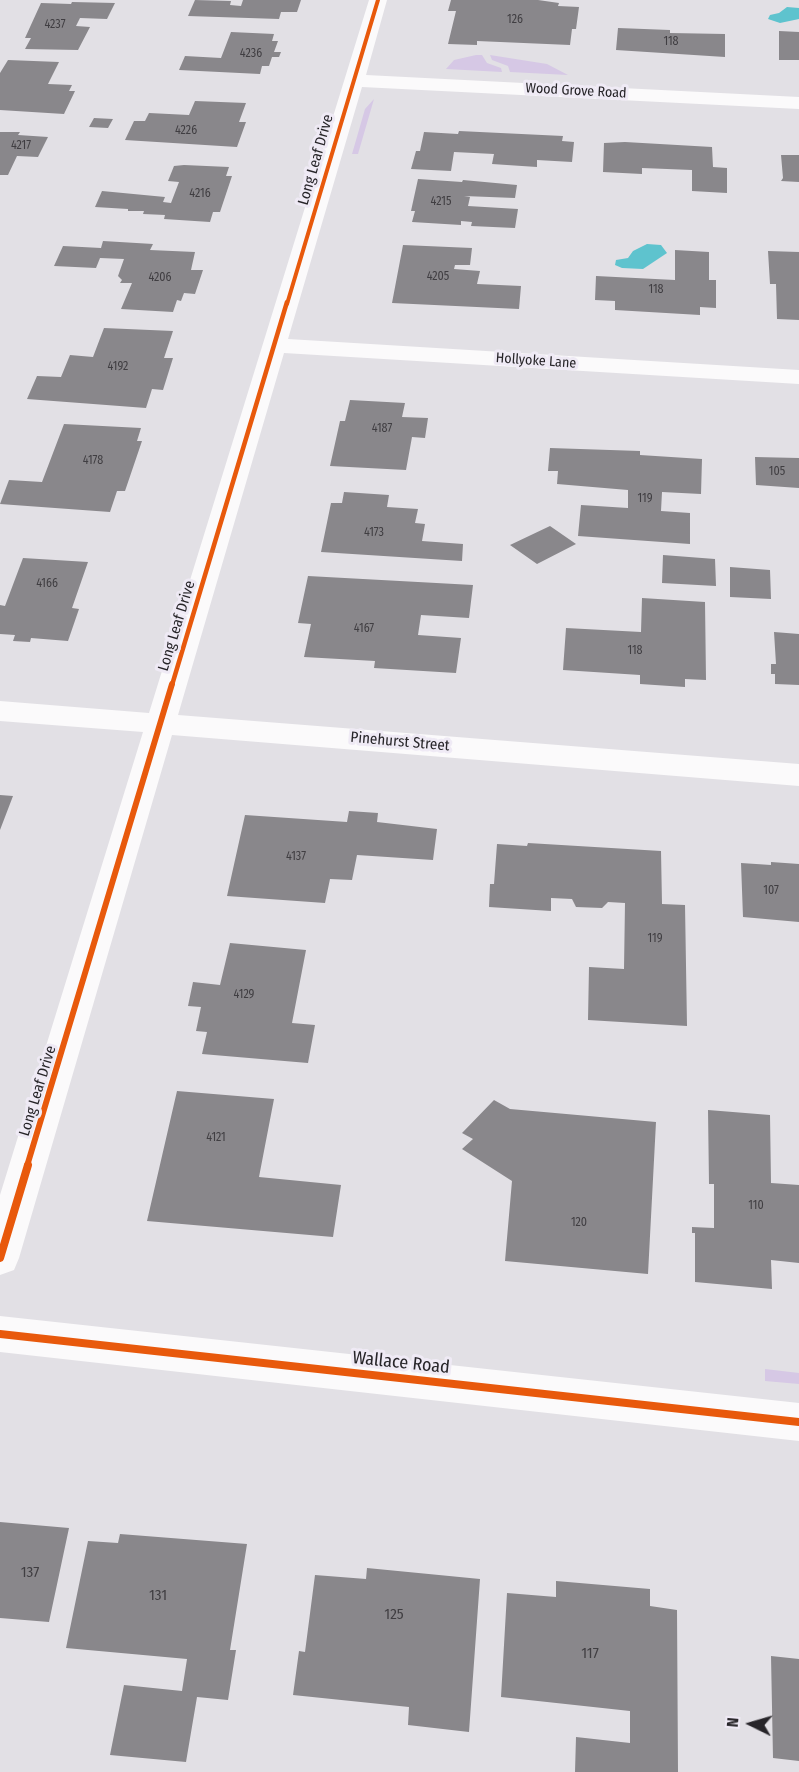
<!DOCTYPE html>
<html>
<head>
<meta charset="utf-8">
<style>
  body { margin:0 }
  #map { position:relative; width:799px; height:1772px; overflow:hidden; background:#e2e0e5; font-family:"Fira Sans Condensed",sans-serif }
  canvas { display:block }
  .north { position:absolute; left:721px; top:1694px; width:60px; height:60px; -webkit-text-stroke:4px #efeaf5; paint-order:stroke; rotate:275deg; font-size:16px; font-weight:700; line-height:24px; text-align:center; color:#272529 }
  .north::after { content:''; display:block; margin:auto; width:21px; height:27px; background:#272529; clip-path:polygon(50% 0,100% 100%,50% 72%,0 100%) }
</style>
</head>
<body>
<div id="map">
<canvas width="799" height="1772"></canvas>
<div class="north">N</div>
</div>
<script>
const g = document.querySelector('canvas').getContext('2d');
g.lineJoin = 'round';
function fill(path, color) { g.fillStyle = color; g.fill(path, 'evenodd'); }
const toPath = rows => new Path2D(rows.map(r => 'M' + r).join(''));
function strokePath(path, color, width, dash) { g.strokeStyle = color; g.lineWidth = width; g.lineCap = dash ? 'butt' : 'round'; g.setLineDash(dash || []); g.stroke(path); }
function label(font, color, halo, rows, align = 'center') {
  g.font = font + ' "Fira Sans Condensed",sans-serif'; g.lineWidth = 6; g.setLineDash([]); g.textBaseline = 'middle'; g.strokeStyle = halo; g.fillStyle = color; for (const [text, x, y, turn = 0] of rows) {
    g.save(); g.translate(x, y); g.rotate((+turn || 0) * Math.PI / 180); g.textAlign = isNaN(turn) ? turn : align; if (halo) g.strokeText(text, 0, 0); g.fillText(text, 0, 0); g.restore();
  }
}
fill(toPath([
  [476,55,482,55,487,63,501,68,502,72,446,69,454,60],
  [490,55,547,64,568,75,510,72,508,66,492,60],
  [374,99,358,154,352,154,365,109],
  [765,1369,799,1373,799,1384,765,1381]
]), '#d6c8e5');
fill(toPath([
  [787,7,799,8,799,19,780,23,768,19,770,15,779,13],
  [647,244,661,245,667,253,643,269,622,268,615,265,616,260,628,258,633,251]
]), '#5ec3ce');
fill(toPath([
  [195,0,231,1,230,5,241,6,243,0,301,0,297,12,281,12,279,19,188,16],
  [451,0,538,0,559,3,558,6,579,7,576,29,572,29,570,45,477,41,477,45,448,44,456,11,448,11],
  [72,2,115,3,107,19,80,18,76,26,90,27,78,50,25,49,31,38,25,38,41,3,71,4],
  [618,28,670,30,670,33,725,34,725,57,616,50],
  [779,31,799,32,799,60,779,60],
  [231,32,274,34,272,41,278,41,274,52,281,52,279,57,272,57,269,66,262,66,260,74,179,70,185,56,221,58],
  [8,60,59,62,48,84,72,85,69,91,75,91,64,114,0,110,0,73],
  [195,101,246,103,239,122,246,122,237,147,125,140,134,121,145,121,149,113,189,115],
  [94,118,113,119,108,128,89,127],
  [459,131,563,136,562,141,574,142,572,162,537,160,537,167,492,164,494,154,454,152,451,171,411,169,416,151,420,151,424,132,458,134],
  [0,132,20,132,18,135,48,137,38,157,17,156,8,175,0,175],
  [625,142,712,147,713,167,727,168,727,193,692,191,692,170,642,168,642,174,603,172,604,143],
  [781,155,799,155,799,182,781,181,783,178],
  [184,165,229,167,226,176,232,176,220,212,213,212,210,222,164,219,165,215,143,214,144,211,128,211,128,209,95,207,102,191,165,197,163,202,171,203,179,182,168,181,174,166],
  [418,179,462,182,463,180,517,185,515,198,464,196,470,197,468,206,518,209,515,228,471,226,472,222,461,221,461,225,412,222,415,211,411,211],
  [103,241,153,244,150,250,195,252,191,270,203,270,195,294,184,293,181,301,177,300,173,312,121,309,132,283,120,283,122,280,118,276,124,259,100,258,96,268,54,266,63,246,101,248],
  [403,245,472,248,470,265,455,265,454,269,480,271,477,284,521,286,519,309,392,303],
  [675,250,709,252,709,280,716,280,716,308,700,307,700,315,615,310,615,301,595,300,596,276,675,280],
  [768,251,799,252,799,320,777,319,776,284,770,284],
  [104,328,173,331,164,358,173,358,163,390,152,389,146,408,27,399,37,376,61,377,70,355,93,357],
  [350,400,405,403,402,417,428,418,425,438,412,437,406,470,330,466,340,421,345,421],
  [64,424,141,428,137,441,142,441,125,491,117,491,110,512,0,504,9,480,42,482],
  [550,448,640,451,640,455,702,459,701,494,662,492,661,511,690,513,690,544,578,536,581,505,628,508,628,490,557,484,558,471,548,471],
  [755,457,799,458,799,488,756,485],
  [344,492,389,495,387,507,418,509,415,523,425,524,422,541,463,544,462,561,321,552,331,503,342,503],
  [550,526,576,544,537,564,510,545],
  [663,555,715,559,716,586,662,583],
  [23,558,88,562,72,608,79,609,68,641,31,638,30,642,13,641,15,635,0,634,0,605,5,606],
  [730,567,770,570,771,599,730,597],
  [308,576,473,585,469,618,421,615,418,635,461,638,456,673,374,668,375,661,304,657,311,624,298,623],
  [642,598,705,602,706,680,685,679,685,687,640,684,640,675,563,670,566,628,641,632],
  [774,632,799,634,799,685,775,684,775,674,771,674,771,664,776,664],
  [0,795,13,796,0,830],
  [349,811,378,813,377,822,437,829,433,860,357,855,352,880,330,879,325,903,227,896,245,815,347,822],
  [528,843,661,851,662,904,685,905,687,1026,588,1020,589,967,624,969,625,903,608,902,602,908,576,907,572,899,551,898,551,911,489,907,490,884,494,884,497,844,527,846],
  [771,862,799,864,799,922,743,917,741,863,771,865],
  [230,943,306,950,292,1023,315,1025,308,1063,202,1054,207,1032,196,1031,201,1007,188,1006,193,982,220,985],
  [177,1091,274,1099,259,1177,341,1185,333,1237,147,1221],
  [494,1100,510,1109,656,1122,648,1274,505,1261,512,1181,462,1149,473,1139,462,1133],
  [708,1110,770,1115,771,1183,799,1185,799,1263,771,1260,772,1289,695,1282,695,1233,692,1233,692,1227,714,1228,714,1184,709,1184],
  [0,1522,69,1528,49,1622,0,1618],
  [120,1534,247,1544,230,1650,236,1650,228,1700,197,1697,186,1762,110,1755,124,1685,182,1691,187,1659,66,1648,88,1541,118,1543],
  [367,1568,480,1579,469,1732,408,1725,409,1707,293,1695,299,1651,305,1652,315,1575,366,1579],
  [556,1581,650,1589,650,1606,677,1610,678,1772,575,1772,576,1737,630,1743,630,1711,501,1697,507,1593,556,1597],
  [771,1656,799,1659,799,1761,773,1758]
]), '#89878b');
fill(toPath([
  [369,0,387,0,366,75,799,97,799,109,362,87,288,339,799,370,799,384,284,353,178,715,799,764,799,786,172,735,19,1258,14,1270,0,1275,0,1195,143,732,0,721,0,701,149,713,369,0],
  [0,1316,799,1403,799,1441,0,1352,0,1316]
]), '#fbfafb');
strokePath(toPath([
  [287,304,378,0]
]), '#e8590c', 4);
strokePath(toPath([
  [172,685,287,302]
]), '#e8590c', 4.5);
strokePath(toPath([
  [27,1166,172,684]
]), '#e8590c', 6);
strokePath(toPath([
  [0,1258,28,1165],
  [0,1334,799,1422]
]), '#e8590c', 8);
label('12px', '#403e42', null, [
  ["126",515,20],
  ["4237",55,25],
  ["118",671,42],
  ["4236",251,54],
  ["4226",186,131],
  ["4217",21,146],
  ["4216",200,194],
  ["4215",441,202],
  ["4205",438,277],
  ["4206",160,278],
  ["118",656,290],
  ["4192",118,367],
  ["4187",382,429],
  ["4178",93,461],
  ["105",777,472],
  ["119",645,499],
  ["4173",374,533],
  ["4166",47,584],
  ["4167",364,629],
  ["118",635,651],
  ["4137",296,857],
  ["107",771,891],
  ["119",655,939],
  ["4129",244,995],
  ["4121",216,1138],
  ["110",756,1206],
  ["120",579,1223]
]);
label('14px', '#272529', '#efeaf5', [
  ["Wood Grove Road",576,91,3],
  ["Hollyoke Lane",536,361,4]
]);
label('15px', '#272529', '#efeaf5', [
  ["Long Leaf Drive",316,160,-74],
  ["Long Leaf Drive",177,626,-73],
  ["Pinehurst Street",400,742,5],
  ["Long Leaf Drive",38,1091,-73]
]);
label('15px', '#403e42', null, [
  ["137",30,1573],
  ["131",158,1596],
  ["125",394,1615],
  ["117",590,1654]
]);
label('18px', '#272529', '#efeaf5', [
  ["Wallace Road",401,1363,6]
]);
</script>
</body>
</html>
